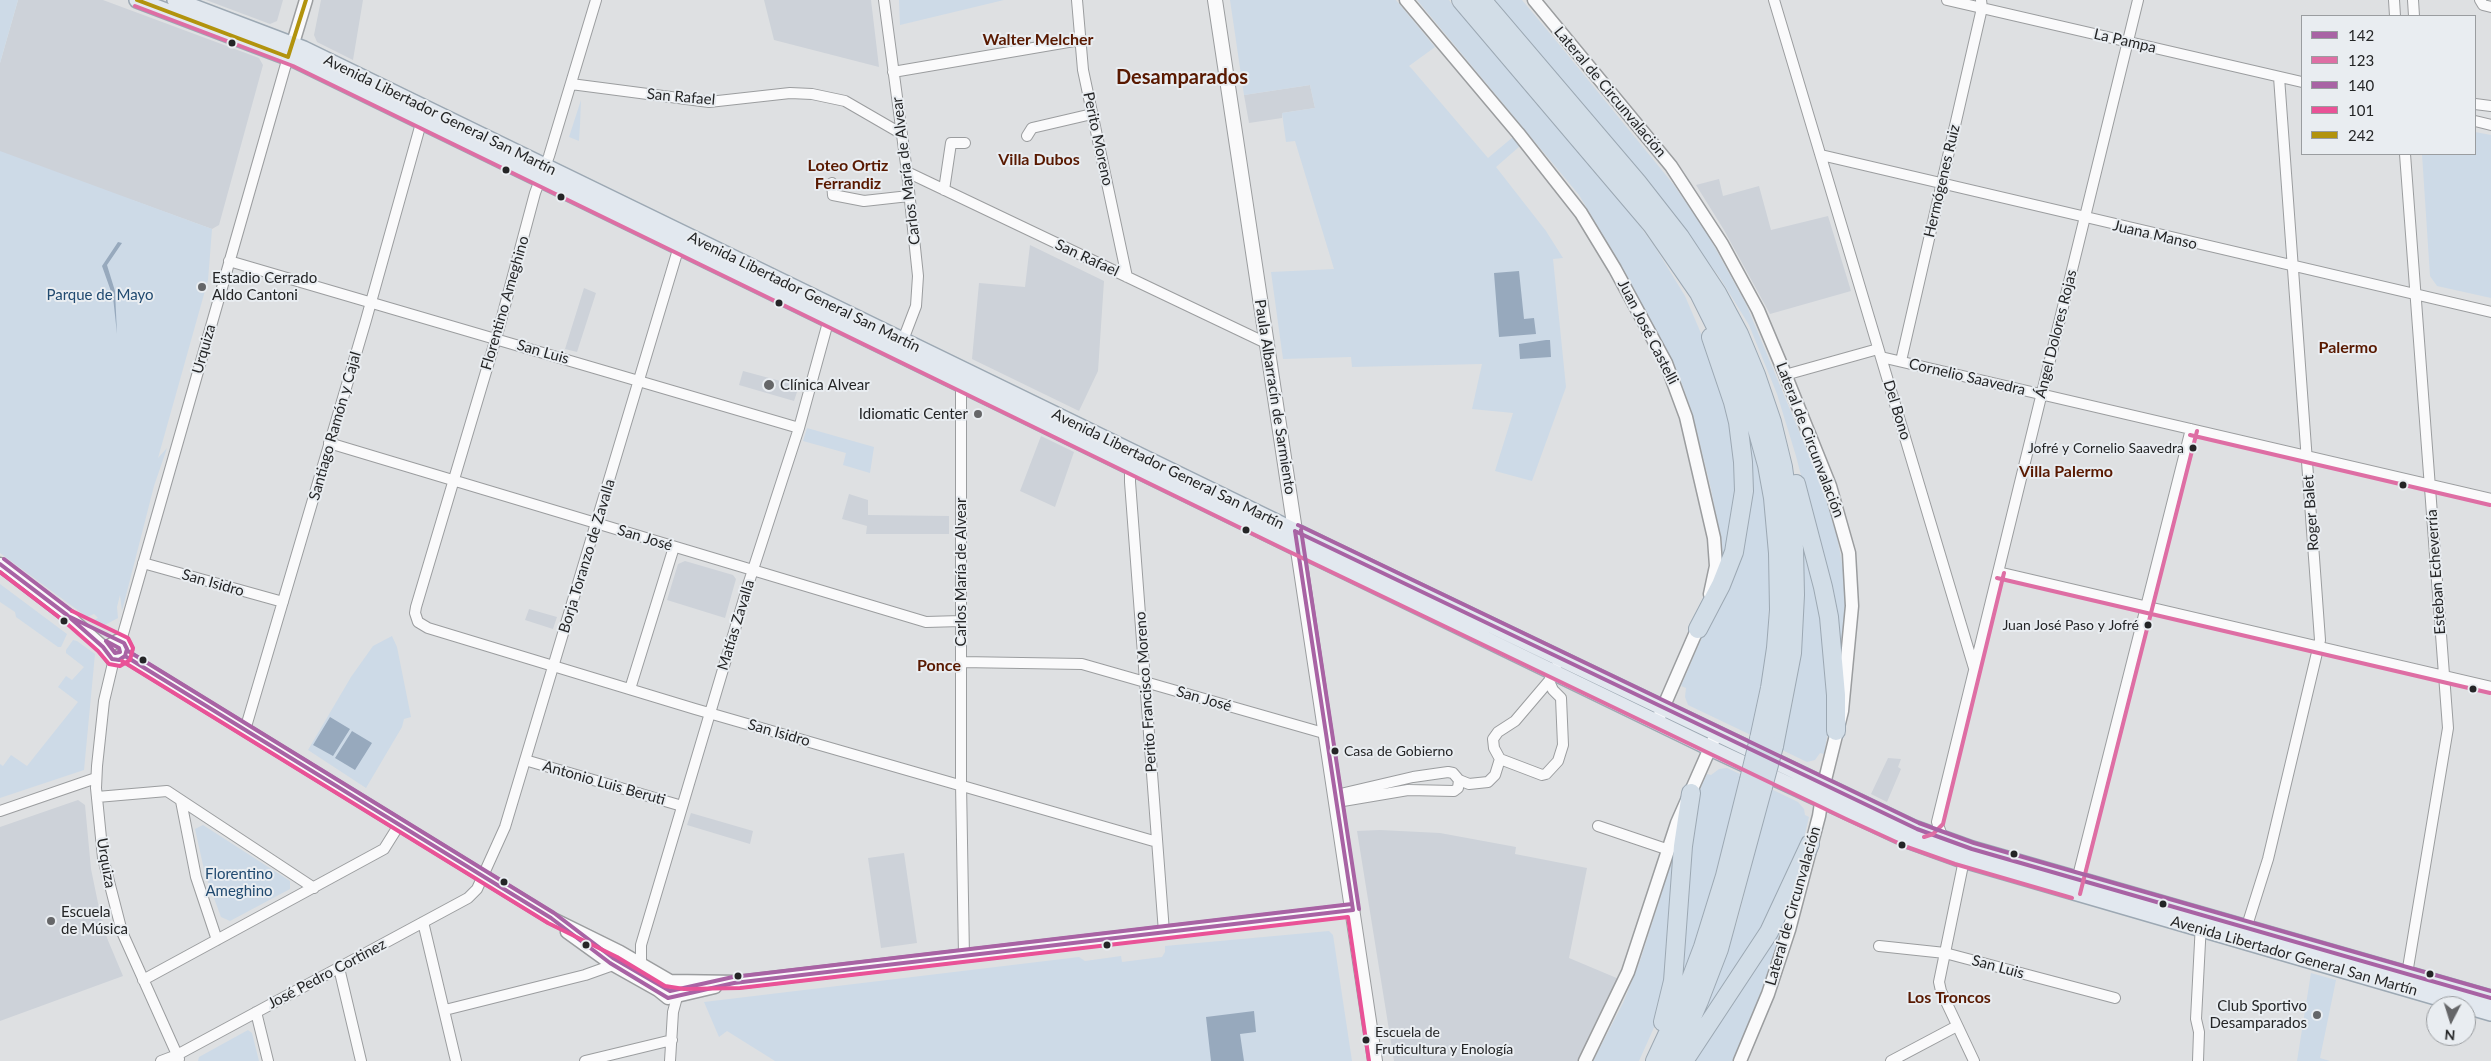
<!DOCTYPE html>
<html>
<head>
<meta charset="utf-8">
<style>
  body { margin:0 }
  #map { position:relative; width:2491px; height:1061px; overflow:hidden; background:#dee0e2; font-family:Lato,sans-serif }
  canvas { display:block }
  .legend { position:absolute; left:2301px; top:15px; width:175px; height:140px; box-sizing:border-box; background:#e9edf1; border:1px solid #9a9da0; margin:0; padding:6px 9px; list-style:none; font-size:15px; color:#242526 }
  .legend li { display:flex; align-items:center; gap:10px; height:25px }
  .legend b { width:25px; border:1px solid #9a9da0 }
  .north { position:absolute; left:2426px; top:996px; width:50px; height:50px; box-sizing:border-box; background:#e9edf1; border:1px solid #9a9da0; border-radius:50%; rotate:185deg; font-size:14px; font-weight:700; line-height:20px; text-align:center; color:#242526 }
  .north::after { content:''; display:block; margin:auto; width:18px; height:22px; background:#656668; clip-path:polygon(50% 0,100% 100%,50% 72%,0 100%) }
</style>
</head>
<body>
<div id="map">
<canvas width="2491" height="1061"></canvas>
<ul class="legend">
<li><b style="height:6px;background:#a863a4"></b>142</li>
<li><b style="height:6px;background:#de6ea4"></b>123</li>
<li><b style="height:6px;background:#a863a4"></b>140</li>
<li><b style="height:6px;background:#e95297"></b>101</li>
<li><b style="height:6px;background:#b2930d"></b>242</li>
</ul>
<div class="north">N</div>
</div>
<script>
const g = document.querySelector('canvas').getContext('2d');
g.lineJoin = 'round';
function fill(path, color) { g.fillStyle = color; g.fill(path, 'evenodd'); }
const toPath = rows => new Path2D(rows.map(r => 'M' + r).join(''));
function strokePath(path, color, width, dash) { g.strokeStyle = color; g.lineWidth = width; g.lineCap = dash ? 'butt' : 'round'; g.setLineDash(dash || []); g.stroke(path); }
function label(font, color, halo, rows, align = 'center') {
  g.font = font + ' Lato,sans-serif'; g.lineWidth = 4; g.setLineDash([]); g.textBaseline = 'middle'; g.strokeStyle = halo; g.fillStyle = color; for (const [text, x, y, turn = 0] of rows) {
    g.save(); g.translate(x, y); g.rotate((+turn || 0) * Math.PI / 180); g.textAlign = isNaN(turn) ? turn : align; if (halo) g.strokeText(text, 0, 0); g.fillText(text, 0, 0); g.restore();
  }
}
fill(toPath([
  [18,0,103,0,259,58,263,65,219,225,212,229,132,200,0,208,0,63],
  [206,0,283,0,277,21,270,24],
  [321,0,363,0,353,60,317,42,314,35],
  [764,0,871,0,879,67,774,40],
  [1310,85,1315,108,1282,113,1282,118,1249,123,1244,95],
  [1719,179,1723,196,1759,186,1771,230,1828,216,1851,291,1770,314,1724,230,1696,185],
  [1030,245,1104,281,1098,371,1079,411,972,359,979,283,1025,287],
  [584,288,596,293,577,352,565,349],
  [743,371,799,386,794,401,739,385],
  [1041,436,1074,452,1055,507,1020,491],
  [849,494,868,500,868,515,949,516,949,534,866,534,867,526,842,519],
  [685,561,733,575,736,579,725,618,667,600,678,564],
  [529,609,557,617,553,629,525,620],
  [1888,758,1901,759,1898,767,1901,769,1887,802,1871,794],
  [78,800,85,805,91,869,98,903,107,938,123,976,0,1021,0,827],
  [691,813,753,831,750,844,687,825],
  [1380,830,1440,833,1516,847,1515,854,1587,868,1569,958,1619,979,1579,1061,1394,1061,1357,831],
  [904,853,917,943,881,948,868,858]
]), '#cdd2d9');
fill(toPath([
  [0,0,18,0,0,63],
  [899,0,1004,0,900,25],
  [1230,0,1396,0,1435,47,1409,66,1412,69,1488,158,1513,137,1520,146,1496,167,1546,231,1563,258,1553,259,1566,387,1532,481,1495,471,1513,413,1472,409,1482,364,1352,367,1351,357,1283,359,1271,272,1334,269,1295,141,1286,142,1282,113,1315,108,1310,85,1244,95],
  [1417,0,1449,0,1451,3,1632,215,1655,247,1685,296,1709,352,1733,431,1737,505,1722,567,1722,546,1711,489,1693,416,1682,384,1624,270,1579,195],
  [1493,0,1522,0,1553,37,1674,185,1707,233,1746,304,1824,491,1837,536,1844,574,1846,603,1841,663,1812,518,1796,456,1777,394,1749,325,1720,278,1670,210],
  [581,100,580,125,579,141,569,137],
  [2475,132,2491,135,2491,298,2437,286,2430,276,2422,154,2475,154],
  [0,151,212,229,208,280,158,458,167,448,154,486,122,611,120,595,117,607,118,618,103,626,98,626,92,621,98,618,94,614,87,617,0,553],
  [1746,420,1763,490,1770,569,1768,639,1761,697,1753,736,1688,705,1685,697,1686,688,1681,686,1730,571],
  [807,428,874,447,870,473,843,465,846,453,803,441],
  [1799,513,1820,588,1831,715,1824,754,1820,753,1815,760,1807,762,1780,749,1793,701,1802,632,1804,574],
  [0,584,67,634,61,647,58,647,16,617,15,612,0,602],
  [392,636,397,647,411,717,404,719,402,727,366,788,308,750,351,677,373,646],
  [73,640,77,641,95,654,84,770,0,798,0,764,3,766,11,755,27,766,78,702,58,687,66,676,72,680,84,667,66,653,66,650],
  [1727,768,1742,775,1706,909,1683,981,1675,988,1696,797,1707,774,1711,775,1719,769],
  [1771,789,1798,802,1804,809,1805,815,1809,817,1802,847,1788,886,1696,1032,1737,922],
  [203,825,290,881,290,889,230,921,221,917,205,874,195,829],
  [1676,847,1667,975,1656,1023,1639,1061,1593,1061,1623,1003,1641,958],
  [1790,908,1767,981,1734,1061,1692,1061],
  [1329,931,1333,935,1352,1061,775,1061,727,1031,719,1037,704,1002,1079,957,1085,961,1121,956,1122,962,1162,957,1165,952,1165,946],
  [2311,973,2336,980,2320,1058,2330,1061,2297,1061],
  [248,1030,252,1033,259,1061,198,1061,199,1057]
]), '#cddae7');
fill(toPath([
  [118,242,122,243,107,265,115,291,117,334,113,297,102,266],
  [1519,271,1524,319,1534,318,1536,334,1499,337,1494,273],
  [1546,340,1550,340,1551,357,1520,359,1519,344],
  [330,717,350,729,333,756,313,745],
  [352,731,372,743,355,770,335,758],
  [1254,1011,1256,1032,1240,1034,1244,1061,1211,1061,1206,1017]
]), '#97a9bd');
const minor = toPath([
  [596,0,549,156,535,193,499,328,416,607,415,613,418,622,428,628,695,709,1157,842],
  [884,0,907,172,918,276,916,306,903,340],
  [1077,0,1083,70,1127,277],
  [1774,0,1974,668],
  [1947,0,2302,82],
  [2394,0,2395,16],
  [2413,0,2414,16],
  [2480,0,2483,5,2491,7],
  [893,72,1080,40],
  [571,84,709,102,790,93,812,94,845,101,902,134],
  [2475,104,2491,106],
  [2475,121,2491,125],
  [1027,136,1032,128,1092,114],
  [2405,154,2448,728,2406,980],
  [1821,155,2491,312],
  [907,172,1266,343],
  [832,183,833,195,864,201,909,196],
  [944,190,951,143,965,143],
  [229,261,799,428],
  [1881,357,2491,499],
  [1901,361,1982,8,1981,0],
  [1785,375,1878,349],
  [961,381,961,784,964,956],
  [329,443,926,622,961,621],
  [1130,462,1130,482,1164,932],
  [143,563,283,602],
  [1998,572,2491,687],
  [121,641,288,57],
  [114,659,104,701,97,766,96,788,103,858,122,932,179,1059],
  [961,662,1082,664,1327,734],
  [1549,681,1553,690,1561,698,1563,745,1558,761,1546,774,1542,775,1500,759,1494,748,1493,739,1498,732,1515,721,1549,681,1556,667],
  [630,689,674,547],
  [245,730,366,320,423,116],
  [525,760,682,806],
  [1459,780,1469,784,1488,782,1495,775,1500,759],
  [1336,795,1413,777,1448,772,1453,773,1459,780,1458,788,1454,791,1408,790,1337,802],
  [97,797,167,791,314,888],
  [181,801,196,877,217,940],
  [0,811,96,778],
  [1598,826,1669,850],
  [1944,841,1937,822,2138,0],
  [1964,860,1939,982,1941,991,1974,1061],
  [2076,884,2191,429],
  [423,922,456,1061],
  [2245,932,2268,859,2320,640,2279,77],
  [1879,946,1945,953,2115,998],
  [641,966,641,945,749,582,799,428,830,315],
  [339,968,361,1061],
  [143,980,384,849,399,825],
  [445,1010,585,975,613,965],
  [256,1012,268,1061],
  [161,1061,177,1055,468,898,477,889,505,827,680,243],
  [585,1061,672,1040],
  [670,1061,673,1012,677,997],
  [1891,1061,1957,1026],
  [2198,1061,2199,1032,2196,1019,2201,923]
]);
const tertiary = toPath([
  [1406,0,1518,133,1581,213,1615,269,1666,363,1686,417,1714,538,1716,566,1710,594],
  [1534,0,1671,166,1722,244,1758,310,1785,374,1830,486,1849,553,1852,606,1842,711,1824,784,1819,816,1789,930,1768,994,1740,1061],
  [290,53,306,0],
  [0,564,66,614,103,647,112,659,123,658,127,649,124,643,117,641,109,646,108,653],
  [125,656,551,918,620,952,670,981,739,982,1353,910],
  [1659,717,1700,623],
  [567,932,610,963,658,990,668,998,715,987],
  [1585,1061,1628,972,1677,823,1714,739]
]);
const secondary = toPath([
  [1215,0,1375,1061]
]);
const primary = toPath([
  [137,0,295,60,1297,548,1710,748,1910,841,1957,858,2491,1013],
  [175,0,304,49,1334,550,1914,828,1972,849,2491,998]
]);
const motorway = toPath([
  [1461,0,1652,225,1699,293,1737,369,1754,418,1767,465,1773,498,1778,553,1779,610,1776,648,1770,688,1759,739],
  [1482,0,1637,182,1680,237,1717,293,1739,334,1756,375,1772,422,1783,467,1794,548,1795,595,1792,653,1774,746],
  [1796,484,1823,587,1829,617,1836,695,1836,731],
  [1698,629,1721,585,1734,552,1744,491,1743,462,1738,422,1733,402,1711,337],
  [1663,1022,1673,981,1683,846,1691,793],
  [1655,1061,1681,1005,1703,947,1725,876,1749,780],
  [1673,1061,1699,1001,1719,949,1763,787],
  [1684,1061,1769,932,1810,844]
]);
strokePath(minor, '#9b9d9f', 12);
strokePath(tertiary, '#9b9d9f', 15);
strokePath(secondary, '#9b9d9f', 16);
strokePath(primary, '#9ca8b3', 18);
strokePath(motorway, '#9ca8b3', 20);
strokePath(minor, '#fafafb', 10);
strokePath(tertiary, '#fafafb', 12);
strokePath(secondary, '#fafafb', 14);
strokePath(primary, '#e2e8ef', 15);
strokePath(motorway, '#d2dde7', 18);
const motorwayBridge = toPath([
  [1749,780,1759,739],
  [1763,787,1774,746]
]);
strokePath(motorwayBridge, '#9ca8b3', 20, []);
strokePath(motorwayBridge, '#d2dde7', 18);
strokePath(toPath([
  [1295,531,1917,829,1972,849,2491,998],
  [1295,531,1353,910],
  [0,564,66,614,68,616,0,564],
  [68,616,124,643,127,649,125,656,119,660,112,659,103,647,68,616],
  [125,656,551,918,610,963,668,998,734,983,1353,910]
]), '#a863a4', 4);
strokePath(toPath([
  [135,6,293,66,1294,554,1846,819,1907,847,1955,864,2072,898],
  [2190,435,2490,505],
  [1997,578,2490,693],
  [1924,837,1933,834,1943,824,2004,573],
  [2080,894,2197,431]
]), '#de6ea4', 4);
strokePath(toPath([
  [1298,525,1919,823,1974,843,2491,991],
  [1301,530,1359,909],
  [4,559,72,611],
  [0,572,64,621],
  [106,641,119,648,120,652,115,653,106,641],
  [128,651,554,913,613,958,670,991,733,977,1352,904]
]), '#a863a4', 4);
strokePath(toPath([
  [0,572,64,621],
  [64,621,98,651,109,664,120,666,130,660,133,648,128,638,72,611],
  [122,661,548,923,617,957,665,986,684,989,740,988,1348,917,1369,1061]
]), '#e95297', 4);
strokePath(toPath([
  [137,0,288,57,306,0]
]), '#b2930d', 4);
for (const [x, y, r, color] of [
  [232,43,4.5,"#242526"],
  [506,170,4.5,"#242526"],
  [561,197,4.5,"#242526"],
  [202,287,5,"#656668"],
  [779,303,4.5,"#242526"],
  [769,385,6,"#656668"],
  [978,414,5,"#656668"],
  [2193,448,4.5,"#242526"],
  [2403,485,4.5,"#242526"],
  [1246,530,4.5,"#242526"],
  [64,621,4.5,"#242526"],
  [2148,625,4.5,"#242526"],
  [143,660,4.5,"#242526"],
  [2473,689,4.5,"#242526"],
  [1335,751,4.5,"#242526"],
  [1902,845,4.5,"#242526"],
  [2014,854,4.5,"#242526"],
  [504,882,4.5,"#242526"],
  [2163,904,4.5,"#242526"],
  [51,921,5,"#656668"],
  [586,945,4.5,"#242526"],
  [1107,945,4.5,"#242526"],
  [2430,974,4.5,"#242526"],
  [738,976,4.5,"#242526"],
  [2317,1015,5,"#656668"],
  [1366,1040,4.5,"#242526"]
]) { const dot = new Path2D(); dot.arc(x, y, r, 0, 2 * Math.PI); g.fillStyle = color; g.fill(dot); strokePath(dot, '#e9edf1', 2); }
label('14px', '#242526', '#e9edf1', [
  ["Jofré y Cornelio Saavedra",2184,448],
  ["Juan José Paso y Jofré",2139,625],
  ["Casa de Gobierno",1344,751,"left"],
  ["Escuela de",1375,1032,"left"],
  ["Fruticultura y Enología",1375,1049,"left"]
], 'right');
label('15px', '#242526', '#e9edf1', [
  ["La Pampa",2125,41,13],
  ["Lateral de Circunvalación",1610,92,50],
  ["San Rafael",681,97,5],
  ["Avenida Libertador General San Martín",440,115,26],
  ["Perito Moreno",1098,139,78],
  ["Carlos María de Alvear",906,171,-97],
  ["Hermógenes Ruiz",1942,181,-77],
  ["Juana Manso",2155,235,13],
  ["San Rafael",1087,258,25],
  ["Avenida Libertador General San Martín",804,292,26],
  ["Florentino Ameghino",505,303,-74],
  ["Juan José Castelli",1648,332,63],
  ["Ángel Dolores Rojas",2056,334,-76],
  ["Urquiza",204,349,-74],
  ["San Luis",543,352,16],
  ["Cornelio Saavedra",1967,377,13],
  ["Paula Albarracín de Sarmiento",1275,397,81],
  ["Del Bono",1897,410,73],
  ["Santiago Ramón y Cajal",335,426,-74],
  ["Lateral de Circunvalación",1810,440,69],
  ["Avenida Libertador General San Martín",1168,469,26],
  ["Roger Balet",2311,513,-94],
  ["San José",645,538,17],
  ["Borja Toranzo de Zavalla",587,556,-73],
  ["Carlos María de Alvear",961,572,-90],
  ["Esteban Echeverría",2436,572,-94],
  ["San Isidro",213,583,16],
  ["Matías Zavalla",736,625,-73],
  ["Perito Francisco Moreno",1146,692,-94],
  ["San José",1204,699,16],
  ["San Isidro",779,733,16],
  ["Antonio Luis Beruti",604,783,16],
  ["Urquiza",106,863,80],
  ["Lateral de Circunvalación",1793,906,-74],
  ["Avenida Libertador General San Martín",2294,956,16],
  ["San Luis",1998,967,15],
  ["José Pedro Cortinez",327,974,-28]
]);
label('15px', '#242526', '#e9edf1', [
  ["Estadio Cerrado",212,278],
  ["Aldo Cantoni",212,295],
  ["Clínica Alvear",780,385],
  ["Idiomatic Center",968,414,"right"],
  ["Escuela",61,912],
  ["de Música",61,929],
  ["Club Sportivo",2307,1006,"right"],
  ["Desamparados",2307,1023,"right"]
], 'left');
label('15px', '#214a70', '#e9edf1', [
  ["Parque de Mayo",100,295],
  ["Florentino",239,874],
  ["Ameghino",239,891]
]);
label('bold 16px', '#591900', '#e9edf1', [
  ["Walter Melcher",1038,40],
  ["Villa Dubos",1039,160],
  ["Loteo Ortiz",848,166],
  ["Ferrandiz",848,184],
  ["Palermo",2348,348],
  ["Villa Palermo",2066,472],
  ["Ponce",939,666],
  ["Los Troncos",1949,998]
]);
label('bold 20px', '#591900', '#e9edf1', [
  ["Desamparados",1182,78]
]);
</script>
</body>
</html>
